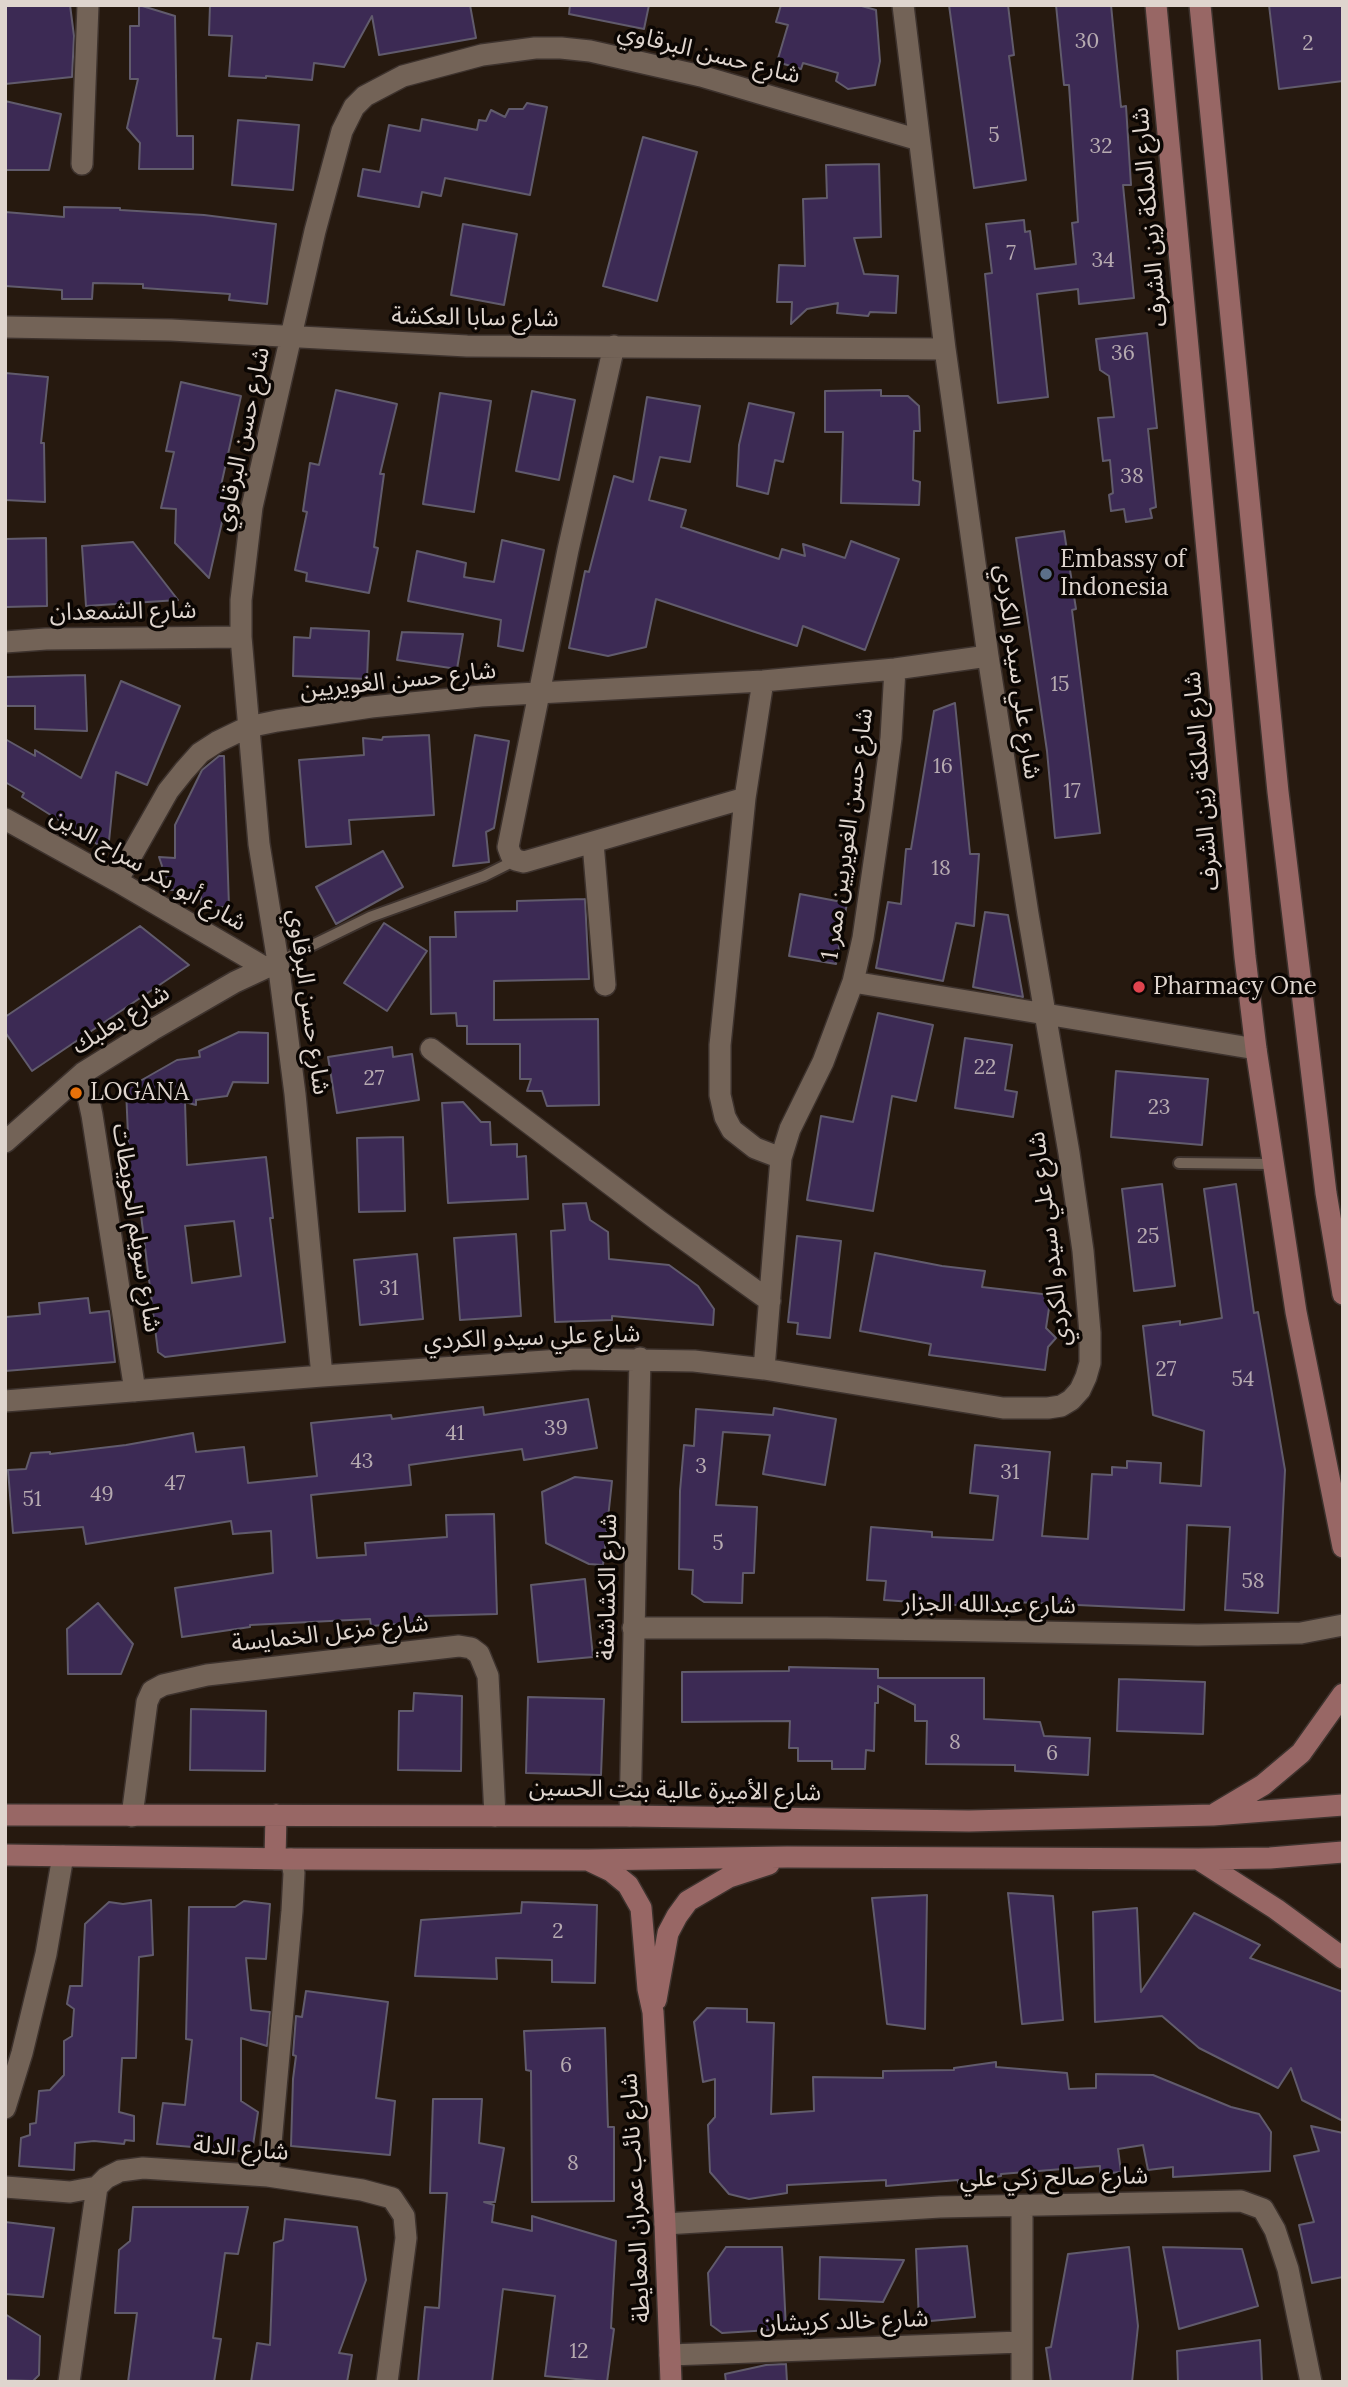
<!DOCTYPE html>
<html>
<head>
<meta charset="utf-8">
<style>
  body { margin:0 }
  #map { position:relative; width:1348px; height:2387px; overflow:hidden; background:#26190f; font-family:Lora,serif }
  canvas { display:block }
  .frame { position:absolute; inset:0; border:7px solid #dfd5ce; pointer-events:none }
</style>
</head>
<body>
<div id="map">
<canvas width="1348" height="2387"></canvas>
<div class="frame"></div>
</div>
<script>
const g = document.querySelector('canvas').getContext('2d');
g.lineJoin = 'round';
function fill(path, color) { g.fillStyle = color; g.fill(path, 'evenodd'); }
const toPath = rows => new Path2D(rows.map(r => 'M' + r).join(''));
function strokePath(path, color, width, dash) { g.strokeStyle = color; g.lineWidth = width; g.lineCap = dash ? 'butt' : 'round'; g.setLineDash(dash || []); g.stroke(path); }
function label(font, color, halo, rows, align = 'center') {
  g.font = font + ' Lora,"Noto Sans Arabic",serif'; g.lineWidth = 7; g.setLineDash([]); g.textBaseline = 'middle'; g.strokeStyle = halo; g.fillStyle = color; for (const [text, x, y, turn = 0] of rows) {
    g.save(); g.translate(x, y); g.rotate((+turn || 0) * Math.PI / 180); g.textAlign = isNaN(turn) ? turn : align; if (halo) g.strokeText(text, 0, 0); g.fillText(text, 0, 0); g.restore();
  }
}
const building = toPath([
  [5,5,70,5,74,36,72,77,5,84,5,5],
  [139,5,175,16,177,136,193,136,193,169,139,169,140,143,127,128,138,79,130,79,130,26,139,26,139,5],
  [210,5,470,5,476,38,379,55,372,16,344,67,314,63,312,80,266,76,266,78,229,76,232,36,209,35,210,5],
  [570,5,649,5,644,29,569,14,570,5],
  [781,5,858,5,876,10,880,61,875,85,848,89,836,81,838,73,803,63,801,69,777,62,788,25,776,22,781,5],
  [949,5,1008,5,1014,55,1009,56,1026,180,974,188,949,5],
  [1056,5,1111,5,1121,107,1126,106,1131,185,1123,185,1134,298,1079,304,1078,289,1037,294,1048,397,998,403,985,274,992,273,986,224,1024,220,1025,232,1030,231,1035,269,1076,264,1072,223,1078,222,1069,85,1064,85,1056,5],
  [1269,5,1343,5,1343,81,1279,89,1269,5],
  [5,101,61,114,49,170,5,170,5,101],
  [527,103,547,107,530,195,445,178,441,196,422,192,419,207,358,196,363,169,380,172,389,125,420,131,422,119,477,130,479,120,486,121,491,110,505,117,509,109,523,109,527,103],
  [238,120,299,125,293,190,232,185,238,120],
  [643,137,697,152,657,301,603,286,643,137],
  [879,164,881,237,854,238,864,274,898,276,896,313,870,312,868,316,837,313,838,303,807,309,791,324,792,302,777,302,779,265,805,266,803,199,827,198,826,165,879,164],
  [64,207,120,208,120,210,204,215,276,224,267,304,229,300,230,294,143,288,143,284,93,283,92,299,62,299,62,290,5,286,5,212,64,217,64,207],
  [463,224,517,234,504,305,451,295,463,224],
  [1147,333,1157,428,1148,429,1156,507,1150,509,1152,518,1126,522,1124,509,1111,511,1109,495,1113,493,1110,460,1103,461,1098,418,1114,417,1109,376,1100,370,1096,339,1147,333],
  [5,373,48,377,41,443,44,443,45,502,5,500,5,373],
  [181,382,241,396,220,490,229,492,209,578,175,543,176,509,161,508,174,452,166,451,181,382],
  [336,390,397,404,380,474,384,474,374,547,378,548,369,593,306,581,307,573,295,570,307,512,303,511,310,463,319,465,336,390],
  [881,390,881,396,908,396,919,406,920,431,914,431,913,480,920,482,919,505,841,503,843,432,825,432,825,391,881,390],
  [532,391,575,400,559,480,516,471,532,391],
  [440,393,491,401,474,512,423,504,440,393],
  [647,397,700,406,690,462,660,457,649,500,686,510,681,527,779,559,782,549,805,556,803,544,845,558,851,541,899,559,865,650,803,626,797,646,656,599,646,647,608,656,569,648,585,571,589,572,614,476,633,482,647,397],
  [749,403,794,413,783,462,775,460,768,494,737,486,739,445,749,403],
  [1064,531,1076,609,1072,610,1100,833,1055,838,1047,751,1016,538,1064,531],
  [46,538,47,606,5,607,5,539,46,538],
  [502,540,544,550,523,651,498,646,501,620,408,601,417,551,466,563,464,577,494,582,502,540],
  [133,542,178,600,86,606,82,546,133,542],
  [311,628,369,631,367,679,293,676,294,637,310,638,311,628],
  [402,632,463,634,457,669,397,660,402,632],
  [85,675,87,731,35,729,35,706,5,706,5,677,85,675],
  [121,681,180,706,147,785,116,772,108,851,22,797,24,793,5,782,5,739,35,756,35,750,81,778,121,681],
  [955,703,970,854,979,854,974,926,956,923,943,981,876,968,888,902,901,904,906,849,911,849,934,711,955,703],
  [429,735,434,815,349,820,351,844,306,847,299,760,364,755,363,738,382,740,383,737,429,735],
  [475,735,509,741,494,828,486,832,489,862,453,866,475,735],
  [219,756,224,756,229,907,201,907,201,890,170,890,159,857,175,858,175,825,202,770,219,756],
  [383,851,403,887,336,924,316,887,383,851],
  [800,894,847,903,836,964,789,956,800,894],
  [585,899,589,979,494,981,494,1020,598,1019,599,1105,547,1106,542,1091,527,1091,531,1079,520,1079,520,1044,467,1044,467,1026,457,1026,456,1013,431,1014,430,937,456,937,455,912,517,911,517,901,585,899],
  [985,912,1008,915,1023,997,973,987,985,912],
  [384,923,427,951,387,1011,344,983,384,923],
  [140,926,189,965,32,1071,5,1032,5,1017,140,926],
  [878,1013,933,1025,916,1101,892,1096,873,1211,807,1200,821,1116,853,1122,878,1013],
  [239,1032,268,1033,268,1083,233,1082,227,1096,196,1100,196,1105,185,1102,187,1165,266,1157,273,1218,270,1218,285,1342,165,1357,158,1352,141,1215,134,1216,126,1159,129,1158,126,1089,177,1060,200,1057,199,1051,239,1032],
  [234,1221,241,1276,192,1283,185,1226,234,1221],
  [965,1038,1012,1045,1005,1090,1017,1092,1013,1117,955,1108,965,1038],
  [392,1047,393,1057,412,1054,419,1100,337,1113,328,1057,392,1047],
  [1116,1071,1208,1079,1202,1145,1111,1137,1116,1071],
  [463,1102,481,1122,490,1122,491,1145,517,1144,517,1157,526,1156,528,1199,448,1203,442,1103,463,1102],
  [403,1137,405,1211,359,1212,357,1138,403,1137],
  [1162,1184,1175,1286,1134,1291,1122,1189,1162,1184],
  [1236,1184,1254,1313,1258,1312,1285,1470,1278,1613,1225,1610,1230,1527,1187,1525,1184,1610,1013,1602,1013,1609,884,1600,886,1581,867,1580,871,1527,932,1532,932,1537,993,1540,998,1496,970,1493,975,1445,1050,1452,1042,1536,1088,1539,1092,1474,1112,1475,1112,1467,1127,1468,1127,1461,1161,1463,1160,1483,1201,1486,1204,1431,1153,1415,1143,1326,1180,1321,1180,1325,1222,1318,1204,1189,1236,1184],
  [586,1203,590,1220,608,1232,609,1259,669,1265,698,1286,714,1309,713,1325,612,1316,612,1320,555,1322,551,1231,565,1230,563,1204,586,1203],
  [516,1234,521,1316,460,1320,454,1238,516,1234],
  [797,1236,841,1241,830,1338,797,1334,798,1323,788,1322,797,1236],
  [875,1253,942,1266,985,1271,982,1287,1051,1295,1046,1328,1056,1338,1048,1347,1045,1370,929,1355,931,1344,860,1331,875,1253],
  [417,1254,423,1319,360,1325,354,1260,417,1254],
  [88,1298,90,1313,109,1311,115,1362,5,1371,5,1317,40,1314,39,1303,88,1298],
  [588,1399,597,1448,524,1460,522,1449,409,1465,411,1485,311,1495,317,1558,366,1555,365,1543,447,1537,446,1515,494,1514,497,1614,423,1616,423,1622,371,1626,370,1619,250,1625,250,1627,182,1637,175,1588,273,1573,271,1531,233,1534,231,1521,86,1544,83,1527,13,1533,8,1470,26,1469,31,1453,50,1452,50,1454,126,1445,193,1433,196,1452,244,1447,248,1483,317,1476,311,1423,391,1415,392,1419,483,1407,484,1415,588,1399],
  [774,1408,836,1419,825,1485,763,1474,770,1435,723,1432,716,1505,757,1507,754,1573,743,1573,742,1603,704,1602,692,1594,693,1570,679,1569,680,1491,684,1445,694,1446,696,1409,773,1415,774,1408],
  [575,1477,612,1481,603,1565,589,1564,546,1543,542,1492,575,1477],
  [585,1579,593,1657,538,1662,531,1585,585,1579],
  [98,1603,133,1644,121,1674,68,1674,67,1629,98,1603],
  [789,1667,878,1669,878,1678,984,1678,984,1719,1040,1722,1044,1736,1090,1738,1088,1775,1015,1771,1015,1765,926,1764,927,1721,915,1721,915,1705,878,1686,878,1703,875,1703,874,1751,866,1750,865,1769,832,1769,832,1761,798,1761,798,1748,789,1748,790,1721,682,1722,682,1672,789,1671,789,1667],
  [1119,1679,1205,1682,1203,1734,1117,1731,1119,1679],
  [414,1693,462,1696,461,1771,398,1770,399,1711,413,1711,414,1693],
  [528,1697,604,1699,601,1775,526,1773,528,1697],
  [191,1709,266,1711,265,1771,190,1770,191,1709],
  [1008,1893,1053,1896,1063,2020,1022,2024,1008,1893],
  [927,1895,925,2029,887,2024,872,1898,927,1895],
  [151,1900,153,1955,139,1957,136,2058,122,2058,119,2112,134,2116,134,2141,125,2140,124,2144,94,2141,75,2143,74,2170,19,2166,21,2138,30,2135,30,2124,36,2123,39,2091,50,2090,64,2075,64,2041,72,2036,74,2009,67,2004,70,1986,82,1986,85,1924,109,1902,123,1904,151,1900],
  [244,1901,270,1904,266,1959,246,1958,251,2010,270,2012,267,2046,241,2038,241,2101,258,2112,252,2152,157,2144,163,2103,185,2105,192,2040,186,2039,189,1907,235,1907,244,1901],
  [522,1902,597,1905,595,1983,552,1982,552,1960,496,1958,497,1979,415,1976,421,1920,521,1913,522,1902],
  [1137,1908,1141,1992,1194,1913,1260,1945,1250,1958,1343,1992,1343,2121,1302,2100,1291,2068,1278,2088,1199,2048,1162,2016,1095,2022,1093,1912,1137,1908],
  [306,1991,388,2002,376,2098,395,2101,390,2155,291,2146,293,2079,296,2056,293,2055,296,2016,302,2017,306,1991],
  [707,2008,747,2009,747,2022,774,2023,771,2114,814,2111,813,2077,883,2078,883,2071,954,2070,954,2068,996,2062,996,2067,1067,2073,1069,2089,1096,2088,1096,2074,1153,2075,1231,2107,1259,2114,1271,2132,1270,2171,1173,2177,1173,2167,1148,2170,1143,2145,1118,2149,1121,2172,1100,2174,1100,2166,1001,2174,1001,2176,958,2184,958,2180,886,2186,886,2180,787,2185,787,2193,749,2199,729,2194,710,2172,708,2125,715,2117,715,2079,703,2082,694,2022,707,2008],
  [605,2028,608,2127,614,2127,614,2201,532,2202,531,2071,526,2070,524,2031,605,2028],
  [433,2099,482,2099,479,2143,504,2148,495,2202,484,2202,494,2205,492,2222,532,2231,532,2216,616,2241,611,2328,614,2329,607,2382,545,2376,555,2296,503,2289,492,2382,418,2382,425,2307,439,2308,447,2193,430,2193,433,2099],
  [1311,2126,1343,2133,1343,2277,1312,2283,1299,2225,1314,2222,1294,2156,1319,2151,1311,2126],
  [133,2207,248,2207,238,2254,225,2253,213,2338,221,2339,214,2382,128,2382,137,2313,115,2313,119,2250,130,2241,133,2207],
  [285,2219,357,2227,366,2280,339,2353,352,2355,347,2382,251,2382,257,2343,270,2345,274,2243,283,2240,285,2219],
  [5,2222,54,2228,43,2297,5,2294,5,2222],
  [967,2246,975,2317,919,2322,916,2249,967,2246],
  [726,2247,782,2247,786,2329,722,2333,711,2325,708,2273,726,2247],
  [1129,2247,1138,2326,1132,2382,1051,2382,1046,2348,1051,2347,1068,2254,1129,2247],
  [1163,2247,1242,2249,1258,2306,1179,2329,1163,2247],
  [820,2257,904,2260,883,2302,819,2299,820,2257],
  [5,2314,40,2336,39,2375,33,2381,5,2380,5,2314],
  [1260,2340,1262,2382,1178,2382,1177,2351,1260,2340],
  [786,2364,787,2382,726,2382,725,2374,766,2365,786,2364]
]);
fill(building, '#3c2a54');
strokePath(building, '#615b6c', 2);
const lane = toPath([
  [278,962,370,917,484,876,516,860],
  [1179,1163,1272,1164]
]);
const street = toPath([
  [82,164,88,5],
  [5,327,171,330,467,346,945,349],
  [614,346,568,550,508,847,511,855,516,860,524,862,745,798],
  [5,642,46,639,241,637],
  [763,681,745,798,720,1045,720,1095,725,1117,732,1130,755,1148,781,1158],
  [5,819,117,881,264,967],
  [593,843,605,985],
  [117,881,168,791,184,771,200,753,217,742,248,727,277,721,371,707,481,696,763,681,895,669,988,656],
  [853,982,1256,1049],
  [431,1049,659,1221,770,1301],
  [83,1073,92,1115,135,1391],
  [5,1142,83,1073,152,1030,235,982,278,962],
  [764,1369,781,1158,790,1129,823,1062,853,982,863,938,882,807,891,738,895,669],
  [322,1376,295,1094,278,962,259,844,241,637,241,600,252,507,315,231,342,131,354,107,365,96,403,76,482,55,535,48,561,48,590,51,701,76,919,140],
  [5,1401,322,1376,576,1359,694,1361,764,1369,1003,1408,1048,1408,1061,1406,1071,1400,1080,1390,1086,1377,1090,1363,1090,1333,1083,1251,1069,1153,1028,914,988,656,945,349,903,5],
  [633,1628,826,1628,1198,1635,1301,1633,1343,1625],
  [132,1816,147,1702,152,1691,163,1685,207,1675,459,1646,471,1648,479,1654,488,1676,495,1816],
  [630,1816,640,1358],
  [5,2108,22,2053,46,1954,63,1856],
  [268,2176,292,1911,294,1873,291,1859],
  [5,2187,70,2192,97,2187],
  [1022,2206,1022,2382],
  [665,2224,940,2207,1241,2201,1263,2209,1275,2230,1288,2269,1311,2382],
  [670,2355,1021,2342],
  [69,2382,97,2187,106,2178,120,2171,143,2168,268,2176,362,2190,392,2198,404,2216,406,2238,387,2382]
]);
const secondary = toPath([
  [1156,5,1245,957,1256,1049,1296,1312,1343,1547],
  [1200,5,1278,792,1326,1193,1343,1294],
  [1216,1813,1263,1785,1301,1753,1343,1694],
  [5,1815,630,1816,969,1821,1213,1815,1343,1805],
  [5,1855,291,1859,588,1860,787,1857,1198,1859,1270,1858,1343,1852],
  [275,1859,276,1815],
  [1198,1859,1276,1909,1343,1958],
  [590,1861,611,1871,628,1885,641,1908,648,1989,653,2012,665,2224,671,2382],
  [656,2000,668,1933,677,1916,688,1901,729,1877,769,1864]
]);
strokePath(lane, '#3d322d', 14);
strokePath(street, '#3d322d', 24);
strokePath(secondary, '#3d322d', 24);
strokePath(lane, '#736357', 10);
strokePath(street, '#736357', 21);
strokePath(secondary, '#986765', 21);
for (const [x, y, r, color] of [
  [1046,574,7,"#5c6f8a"],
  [1139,987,7,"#e0444e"],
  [76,1093,7,"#e8710a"]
]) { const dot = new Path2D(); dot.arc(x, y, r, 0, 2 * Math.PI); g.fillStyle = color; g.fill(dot); strokePath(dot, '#0b0603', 2.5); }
label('21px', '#b6aab0', null, [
  ["30",1087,42],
  ["2",1308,44],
  ["5",994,136],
  ["32",1101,147],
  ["7",1011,254],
  ["34",1103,261],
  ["36",1123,354],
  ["38",1132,477],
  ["15",1060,685],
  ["16",943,767],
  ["17",1072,792],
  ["18",941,869],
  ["22",985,1068],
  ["27",374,1079],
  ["23",1159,1108],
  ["25",1148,1237],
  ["31",389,1289],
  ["27",1166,1370],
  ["54",1243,1380],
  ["39",556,1429],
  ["41",455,1434],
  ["43",362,1462],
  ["3",701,1467],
  ["31",1010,1473],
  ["47",175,1484],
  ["49",102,1495],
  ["51",32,1500],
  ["5",718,1544],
  ["58",1253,1582],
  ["8",955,1743],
  ["6",1052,1754],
  ["2",558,1932],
  ["6",566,2066],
  ["8",573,2164],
  ["12",579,2352]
]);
label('24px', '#dfd5ce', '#0b0603', [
  ["شارع حسن البرقاوي",709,54,14],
  ["شارع الملكة زين الشرف",1150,217,-95],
  ["شارع سابا العكشة",475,318,1],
  ["شارع حسن البرقاوي",243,439,-78],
  ["شارع الشمعدان",123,612,-1],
  ["شارع علي سيدو الكردي",1017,672,82],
  ["شارع حسن الغويريين",398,681,-6],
  ["شارع الملكة زين الشرف",1202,781,-95],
  ["شارع حسن الغويريين ممر 1",848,834,-82],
  ["شارع أبو بكر سراج الدين",148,870,30],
  ["شارع حسن البرقاوي",308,1002,82],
  ["شارع بعلبك",121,1020,-32],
  ["شارع سويلم الحويطات",136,1228,81],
  ["شارع علي سيدو الكردي",1050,1239,-97],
  ["شارع علي سيدو الكردي",532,1338,-2],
  ["شارع الكشاشفة",608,1587,-89],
  ["شارع عبدالله الجزار",989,1605,1],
  ["شارع مزعل الخمايسة",330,1634,-6],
  ["شارع الأميرة عالية بنت الحسين",675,1791,1],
  ["شارع الدلة",241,2149,5],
  ["شارع صالح زكي علي",1054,2178,-1],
  ["شارع نائب عمران المعايطة",636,2198,-93],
  ["شارع خالد كريشان",844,2322,-2]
]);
label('24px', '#dfd5ce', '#0b0603', [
  ["Embassy of",1060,560],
  ["Indonesia",1060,588],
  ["Pharmacy One",1153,987],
  ["LOGANA",90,1093]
], 'left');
</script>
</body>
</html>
